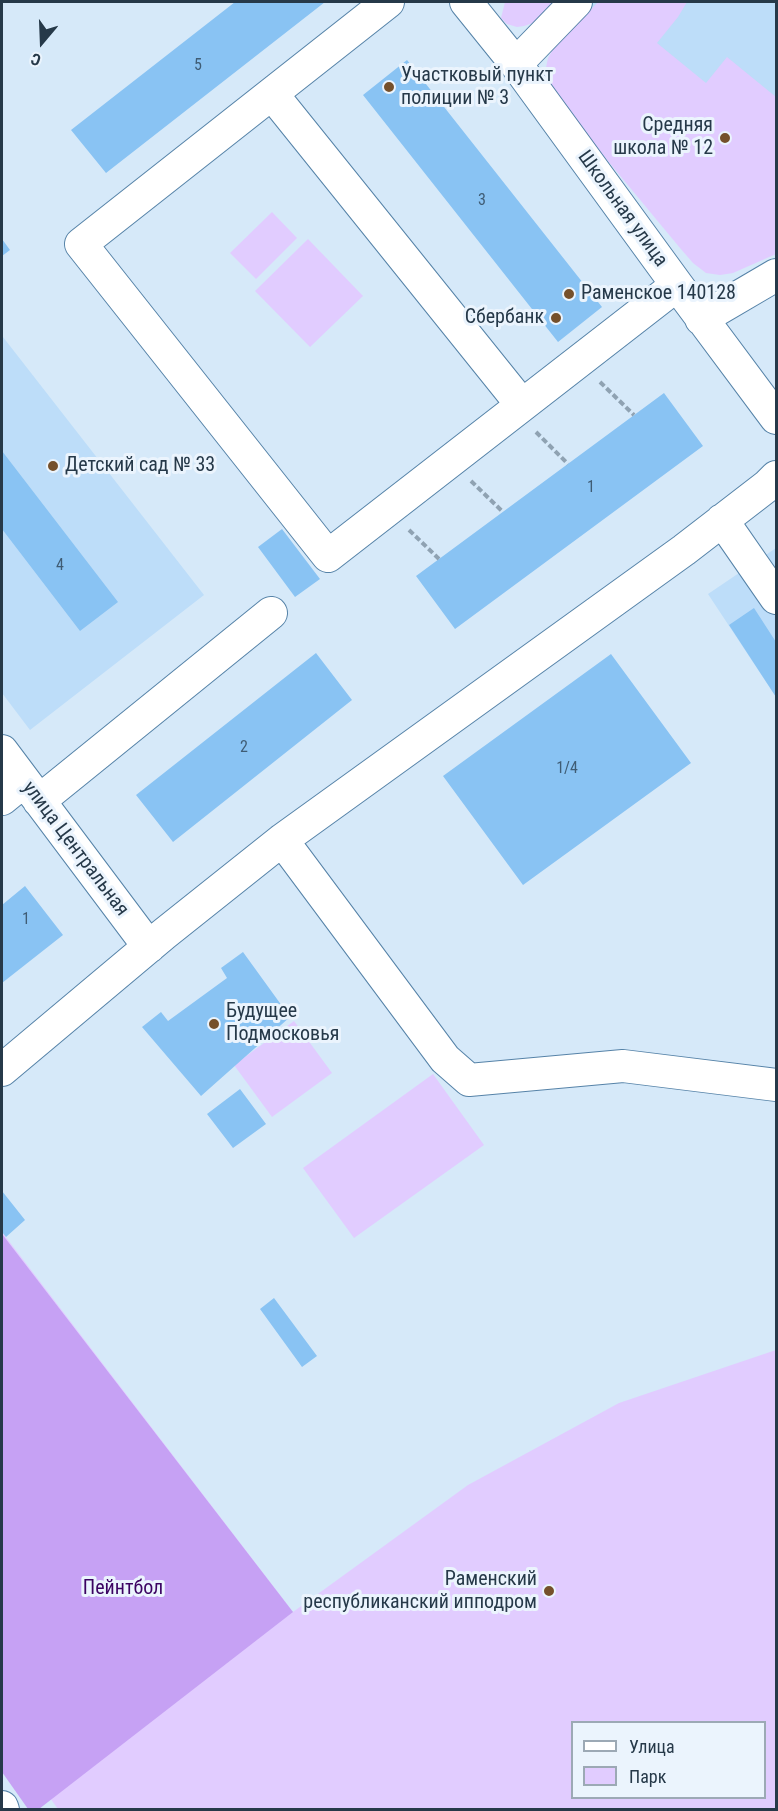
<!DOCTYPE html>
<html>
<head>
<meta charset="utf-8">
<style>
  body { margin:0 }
  #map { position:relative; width:778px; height:1811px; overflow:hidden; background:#d6e9f9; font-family:"Roboto Condensed",sans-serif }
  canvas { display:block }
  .frame { position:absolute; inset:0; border:3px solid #263949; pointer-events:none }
  .legend { position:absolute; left:571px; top:1721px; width:195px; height:78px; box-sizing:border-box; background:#ebf4fd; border:2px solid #9ca9b5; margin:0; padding:8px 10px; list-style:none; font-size:18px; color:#263949 }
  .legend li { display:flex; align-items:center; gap:12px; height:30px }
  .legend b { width:30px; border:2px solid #9ca9b5 }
  .north { position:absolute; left:12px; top:12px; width:60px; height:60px; -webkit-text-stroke:4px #ebf4fd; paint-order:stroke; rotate:199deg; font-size:16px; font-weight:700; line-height:24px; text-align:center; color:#263949 }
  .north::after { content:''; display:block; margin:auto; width:21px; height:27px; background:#263949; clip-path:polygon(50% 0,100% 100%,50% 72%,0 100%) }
</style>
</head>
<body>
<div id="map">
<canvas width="778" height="1811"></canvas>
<div class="frame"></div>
<ul class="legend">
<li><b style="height:8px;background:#fff"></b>Улица</li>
<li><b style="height:16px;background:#e1ccff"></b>Парк</li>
</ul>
<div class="north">С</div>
</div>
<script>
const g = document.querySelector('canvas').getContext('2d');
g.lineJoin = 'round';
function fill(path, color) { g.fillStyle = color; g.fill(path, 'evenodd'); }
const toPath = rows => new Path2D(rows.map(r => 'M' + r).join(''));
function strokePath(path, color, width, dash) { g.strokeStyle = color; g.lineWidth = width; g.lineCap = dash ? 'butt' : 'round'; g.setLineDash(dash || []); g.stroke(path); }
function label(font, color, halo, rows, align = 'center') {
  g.font = font + ' "Roboto Condensed",sans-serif'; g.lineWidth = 6; g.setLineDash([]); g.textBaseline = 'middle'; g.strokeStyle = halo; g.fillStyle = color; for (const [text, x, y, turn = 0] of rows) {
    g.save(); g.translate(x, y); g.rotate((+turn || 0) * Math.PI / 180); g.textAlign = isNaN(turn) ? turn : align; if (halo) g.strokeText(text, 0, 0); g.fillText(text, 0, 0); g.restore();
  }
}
fill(toPath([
  [555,2,776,2,776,254,774,255,575,22],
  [3,337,204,595,30,730,2,693],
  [776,548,776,697,708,594]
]), '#bdddf9');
fill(toPath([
  [505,2,559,2,536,22,524,26,517,27,507,24,501,18],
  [598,2,687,2,678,17,657,43,706,83,727,57,776,97,776,254,733,273,720,275,706,273,693,263,680,248,554,96,544,77,548,58,553,49],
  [272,212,297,238,256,279,230,253],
  [308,239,363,296,310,347,255,291],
  [294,1021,332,1073,272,1117,234,1065],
  [433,1074,484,1145,354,1238,303,1168],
  [2,1232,293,1612,468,1485,619,1403,776,1350,776,1809,58,1809,2,1732],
  [572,1722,764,1722,764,1798,572,1798]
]), '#e1ccff');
fill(toPath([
  [2,1234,293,1612,39,1809,28,1809,2,1772]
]), '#c6a1f4');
fill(toPath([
  [235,2,325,2,106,173,71,130],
  [407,60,602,307,558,342,363,95],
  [2,239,10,250,2,256],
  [664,393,703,446,455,629,416,576],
  [2,451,118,602,80,631,2,529],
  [282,529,320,579,295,597,258,547],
  [754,608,776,642,776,697,729,625],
  [316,653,352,700,173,842,136,795],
  [611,654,691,763,523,885,443,776],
  [25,886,63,935,2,983,2,905],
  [243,952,290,1017,201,1096,142,1027,161,1012,168,1021,227,978,221,968],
  [240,1089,266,1124,233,1148,207,1114],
  [2,1191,25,1220,6,1237,2,1232],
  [274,1298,317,1356,302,1367,260,1309]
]), '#89c3f3');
const minor = toPath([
  [388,2,81,244,328,556,677,285],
  [466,2,516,64,677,285,776,418],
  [516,64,576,2],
  [272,94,522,405],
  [701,319,776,275],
  [722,520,776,598],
  [2,751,149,947],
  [2,799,24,781],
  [39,801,271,613],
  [282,840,445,1059,469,1080,623,1066,776,1085],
  [2,1070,164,934,282,840,684,550,767,486,776,477],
  [2,1807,3,1810]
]);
strokePath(minor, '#5683a8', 34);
strokePath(toPath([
  [600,382,634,415],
  [536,432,568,464],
  [471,481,503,512],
  [409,530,439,559]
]), '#8fa2b2', 4, [6, 3]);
strokePath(minor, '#fff', 32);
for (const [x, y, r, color] of [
  [389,87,6,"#75502b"],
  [725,138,6,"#75502b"],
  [569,294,6,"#75502b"],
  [556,318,6,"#75502b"],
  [53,466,6,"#75502b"],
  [214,1024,6,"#75502b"],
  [549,1591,6,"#75502b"]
]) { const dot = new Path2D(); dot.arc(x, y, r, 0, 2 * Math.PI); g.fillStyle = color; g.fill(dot); strokePath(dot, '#ebf4fd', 2); }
label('16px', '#3f5c74', null, [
  ["5",198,66],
  ["3",482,201],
  ["1",591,488],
  ["4",60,566],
  ["2",244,748],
  ["1/4",567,769],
  ["1",26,920]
]);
label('20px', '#263949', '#ebf4fd', [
  ["Участковый пункт",401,76],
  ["полиции № 3",401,99],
  ["Средняя",713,126,"right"],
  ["школа № 12",713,149,"right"],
  ["Раменское 140128",581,294],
  ["Сбербанк",544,318,"right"],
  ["Детский сад № 33",65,466],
  ["Будущее",226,1012],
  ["Подмосковья",226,1035],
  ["Раменский",537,1580,"right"],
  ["республиканский ипподром",537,1603,"right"]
], 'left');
label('20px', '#263949', '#ebf4fd', [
  ["Школьная улица",622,209,54],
  ["улица Центральная",75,849,53]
]);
label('20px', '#3b0362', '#ebf4fd', [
  ["Пейнтбол",123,1589]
]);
</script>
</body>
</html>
